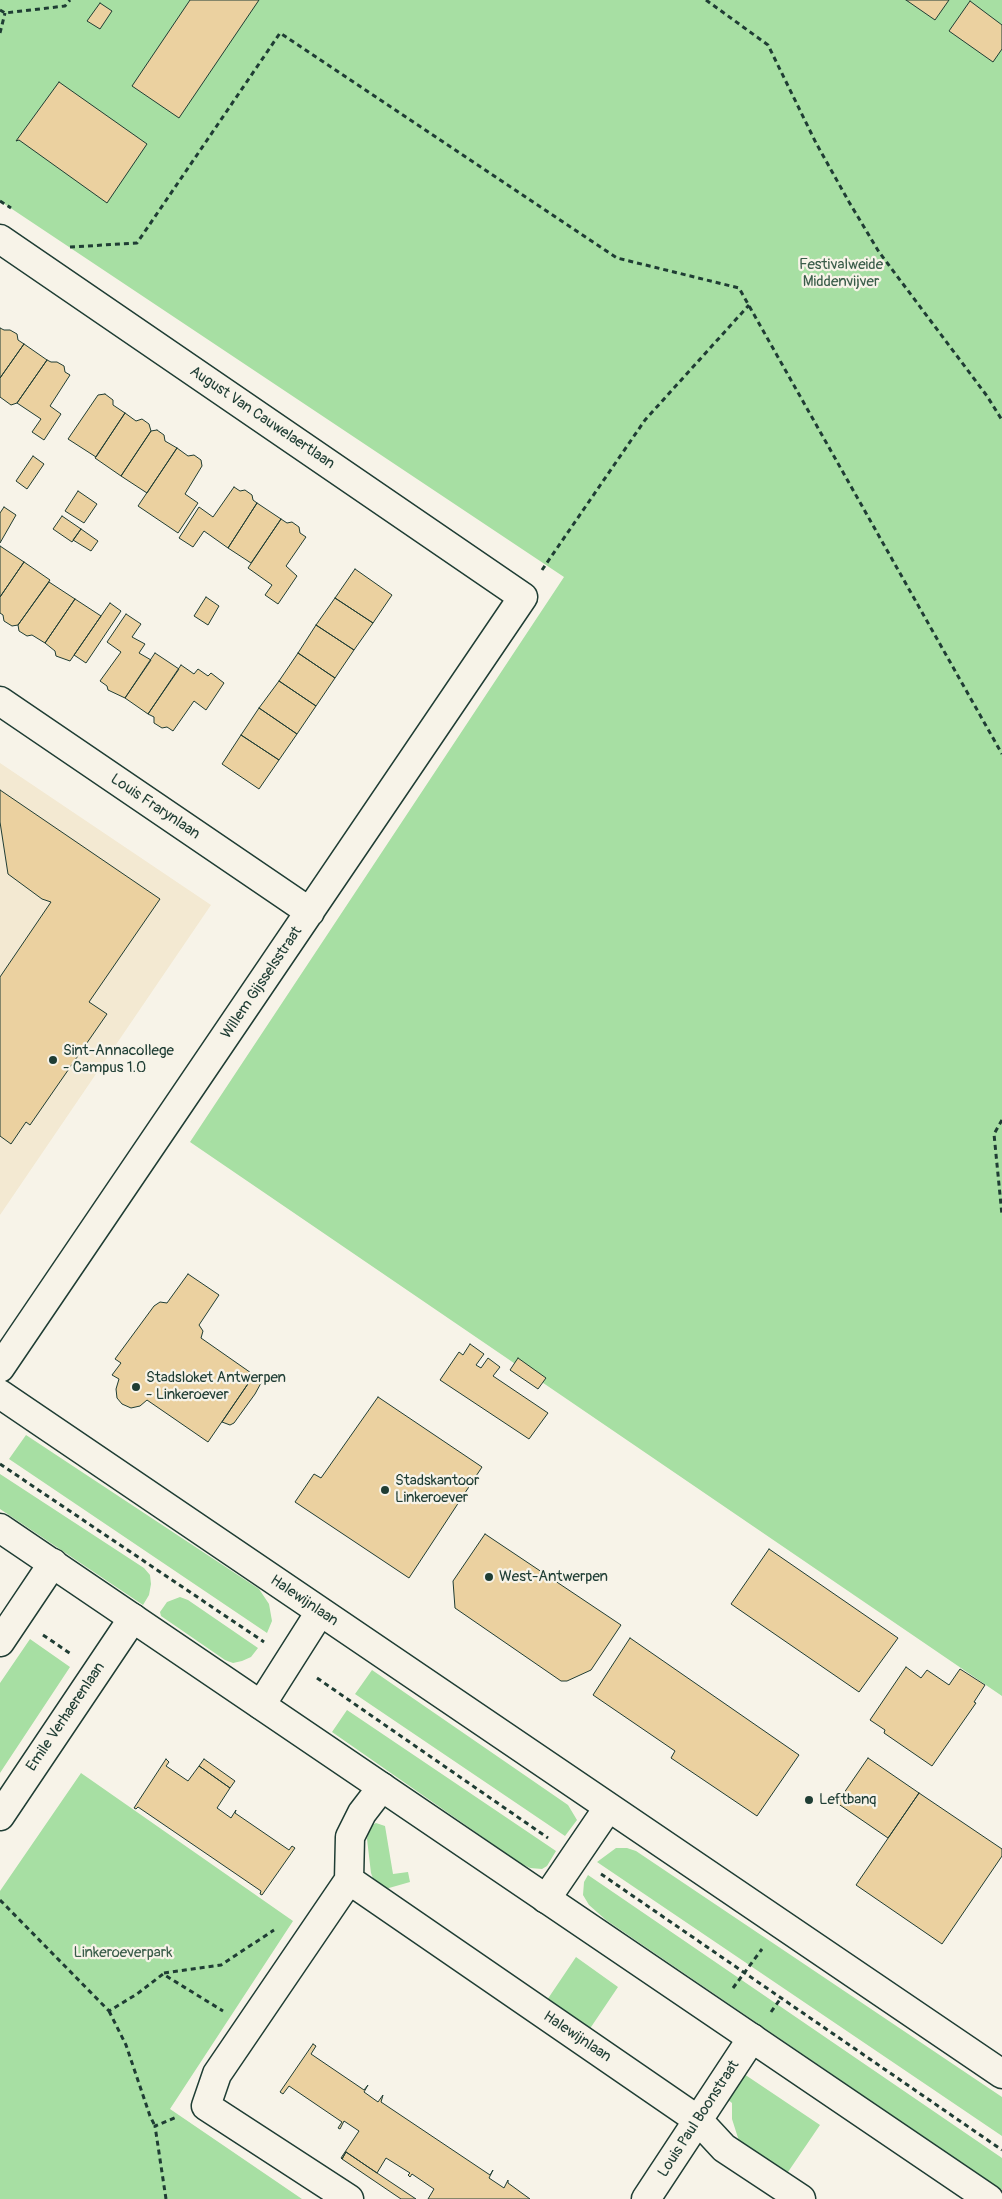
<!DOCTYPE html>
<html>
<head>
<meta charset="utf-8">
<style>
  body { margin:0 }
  canvas { display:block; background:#f7f3e8 }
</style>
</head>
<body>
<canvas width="1002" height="2199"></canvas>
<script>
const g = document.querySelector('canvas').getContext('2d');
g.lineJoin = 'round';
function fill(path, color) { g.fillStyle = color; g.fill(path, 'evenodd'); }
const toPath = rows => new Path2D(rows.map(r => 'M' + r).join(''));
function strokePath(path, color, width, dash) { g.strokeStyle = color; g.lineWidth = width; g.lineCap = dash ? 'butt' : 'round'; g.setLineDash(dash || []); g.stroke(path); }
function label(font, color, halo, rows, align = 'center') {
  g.font = font + ' Pangolin,sans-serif'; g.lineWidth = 4.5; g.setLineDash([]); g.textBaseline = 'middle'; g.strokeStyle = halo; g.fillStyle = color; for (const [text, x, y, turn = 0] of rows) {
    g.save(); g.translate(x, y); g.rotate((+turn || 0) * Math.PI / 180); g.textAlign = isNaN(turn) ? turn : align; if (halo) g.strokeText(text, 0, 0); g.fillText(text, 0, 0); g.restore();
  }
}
fill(toPath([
  [0,763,211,905,0,1215]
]), '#f3e9d2');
fill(toPath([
  [0,0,1002,0,1002,1696,190,1142,564,577,0,201],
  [26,1435,259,1589,269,1604,272,1621,267,1633,9,1459],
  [0,1474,144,1568,150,1575,151,1584,149,1595,143,1605,0,1509],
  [180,1597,188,1600,258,1648,251,1657,242,1661,233,1663,225,1660,161,1616,160,1612,167,1602],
  [30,1639,70,1667,0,1773,0,1683],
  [372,1670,568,1805,577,1820,565,1836,355,1694],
  [347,1710,556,1851,547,1866,542,1869,530,1868,520,1863,332,1732],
  [81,1773,293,1921,170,2109,302,2199,0,2199,0,1891],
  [376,1823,385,1826,393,1874,408,1872,410,1882,382,1890,374,1881,371,1873,367,1839,370,1826],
  [616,1848,627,1848,636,1851,1002,2097,1002,2136,597,1862],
  [588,1875,1002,2158,1002,2190,606,1920,589,1905,583,1895,584,1882],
  [576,1957,618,1987,587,2033,545,2003],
  [744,2074,820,2125,788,2172,776,2170,754,2158,739,2141,732,2119,732,2103,727,2099]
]), '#a7dfa3');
const building = toPath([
  [190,0,259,0,179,118,132,86,190,0],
  [906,0,949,0,935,20,906,0],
  [970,1,1002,25,1002,49,993,62,949,31,970,1],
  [100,3,112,11,100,29,87,21,100,3],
  [59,82,147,144,107,203,19,140,16,141,59,82],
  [0,328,4,330,10,330,17,334,18,340,24,344,0,378,0,328],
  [24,344,47,360,17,403,11,405,0,397,0,378,24,344],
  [47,360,51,362,57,362,64,366,65,372,70,375,50,406,61,414,44,440,32,432,41,419,17,403,47,360],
  [105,394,113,400,113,405,125,413,96,457,68,439,98,395,105,394],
  [125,413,136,421,142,419,149,424,151,431,121,476,95,458,125,413],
  [157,430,164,435,165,441,177,448,147,493,121,476,151,431,157,430],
  [177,448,188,456,194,455,201,460,202,466,185,494,198,503,178,533,138,506,177,448],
  [33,456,44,464,27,489,16,481,33,456],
  [234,487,240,491,245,490,252,495,253,500,257,503,228,548,204,531,193,547,179,538,199,507,213,517,234,487],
  [78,491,97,504,84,523,65,511,78,491],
  [257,503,281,519,251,563,228,548,257,503],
  [4,507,16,515,0,543,0,513,4,507],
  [62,516,81,529,72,542,53,529,62,516],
  [281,519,287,523,292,522,299,527,300,533,306,537,286,566,297,576,278,604,265,595,272,585,248,568,281,519],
  [81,529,98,541,91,551,73,540,81,529],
  [0,546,24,562,0,597,0,546],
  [24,562,50,580,18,625,12,626,4,621,3,615,0,613,0,597,24,562],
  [355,569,392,595,373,623,335,598,355,569],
  [49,582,75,599,45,643,32,635,27,636,19,631,18,625,49,582],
  [206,597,219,606,208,625,194,616,206,597],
  [335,598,373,623,354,650,316,625,335,598],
  [75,599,101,616,70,661,56,656,55,651,45,643,75,599],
  [110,603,121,611,86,663,74,655,110,603],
  [126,614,141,624,132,637,145,644,139,653,151,660,125,698,108,690,107,686,100,681,121,652,107,642,126,614],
  [316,625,354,650,335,678,298,653,316,625],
  [155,653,179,669,148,714,125,698,155,653],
  [298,653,335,678,316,706,279,681,298,653],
  [181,665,194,674,198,669,208,676,211,673,224,683,206,710,194,701,173,731,167,727,162,728,154,723,154,717,148,714,181,665],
  [279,681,316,706,297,734,259,708,279,681],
  [259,708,297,734,279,760,241,735,259,708],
  [241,735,279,760,259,789,222,764,241,735],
  [0,790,160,899,89,1002,107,1014,30,1125,26,1122,11,1144,0,1136,0,977,51,902,42,899,8,874,0,822,0,790],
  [188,1274,219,1295,199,1325,203,1331,201,1338,254,1375,208,1442,147,1400,140,1406,131,1408,122,1404,117,1398,116,1389,119,1379,112,1375,121,1363,115,1359,154,1306,160,1302,167,1303,188,1274],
  [470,1344,484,1354,476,1365,481,1368,488,1358,500,1367,493,1376,548,1413,529,1439,440,1380,459,1352,463,1355,470,1344],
  [518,1358,546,1378,538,1389,510,1370,518,1358],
  [254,1375,261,1383,255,1394,234,1423,230,1425,222,1422,254,1375],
  [378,1397,482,1467,409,1578,295,1502,314,1474,321,1478,378,1397],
  [485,1534,621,1625,591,1670,567,1681,561,1681,455,1608,453,1581,485,1534],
  [769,1549,898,1638,859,1692,731,1604,769,1549],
  [630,1638,799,1755,757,1816,671,1758,675,1751,593,1695,630,1638],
  [906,1667,921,1678,927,1670,949,1685,960,1669,985,1685,974,1702,976,1703,932,1766,884,1733,885,1730,870,1720,906,1667],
  [868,1758,919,1793,888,1838,837,1803,868,1758],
  [166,1759,169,1762,166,1766,188,1781,199,1766,230,1788,217,1808,231,1818,236,1810,235,1813,289,1850,292,1846,295,1848,262,1895,260,1894,261,1891,138,1807,136,1809,134,1808,166,1759],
  [204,1759,235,1781,230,1788,199,1766,204,1759],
  [919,1793,1002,1849,1002,1856,942,1944,856,1885,919,1793],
  [313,2044,316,2046,311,2054,364,2090,368,2085,364,2092,378,2102,383,2095,381,2102,490,2175,493,2170,489,2178,504,2188,508,2180,508,2183,530,2199,428,2199,434,2189,412,2174,410,2177,408,2175,410,2173,386,2158,377,2173,346,2152,342,2159,341,2158,359,2131,344,2121,340,2129,338,2128,342,2122,289,2086,283,2094,280,2092,313,2044],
  [346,2152,377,2173,416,2199,401,2199,342,2159,346,2152]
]);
fill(building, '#ebd1a0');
strokePath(building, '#1f3d34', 1);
const street = toPath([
  [0,239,523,597,0,1368],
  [0,701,310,912],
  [0,1642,53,1563],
  [261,1705,320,1612],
  [0,1816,133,1618],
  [349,1880,698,2120,724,2148,801,2199],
  [546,1899,608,1808],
  [349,2199,206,2106,217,2074,349,1880,350,1837,362,1813,382,1787],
  [646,2199,752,2038]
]);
const secondary = toPath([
  [0,1394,1002,2074],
  [0,1528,989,2199]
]);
strokePath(street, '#1f3d34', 31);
strokePath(secondary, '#1f3d34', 31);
strokePath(toPath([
  [706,0,768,45,816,143,849,202,879,252,987,396,1002,420],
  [0,10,5,13,65,6,70,0],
  [0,33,5,13],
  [0,201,11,208],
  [70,247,137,243,280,33,617,258,739,288,1002,754],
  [542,570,645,420,749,305],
  [1002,1120,994,1134,1002,1215],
  [0,1464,264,1642],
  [43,1635,71,1654],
  [317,1678,548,1838],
  [601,1874,1002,2150],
  [0,1900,109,2011,137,1994,163,1974,223,2011],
  [164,1973,221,1965,274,1930],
  [733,1988,762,1949],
  [109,2011,126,2045,150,2116,155,2126],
  [771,2012,781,1998],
  [166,2199,155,2126,177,2117]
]), '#1f3d34', 3, [5, 4]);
strokePath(street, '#f7f3e8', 28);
strokePath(secondary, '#f7f3e8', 28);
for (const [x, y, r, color] of [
  [53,1060,5,"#1f3d34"],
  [136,1387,5,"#1f3d34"],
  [385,1490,5,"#1f3d34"],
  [489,1577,5,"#1f3d34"],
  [809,1800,5,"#1f3d34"]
]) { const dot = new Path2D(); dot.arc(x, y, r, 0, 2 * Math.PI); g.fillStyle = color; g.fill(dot); strokePath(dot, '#f7f3e8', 2); }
label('15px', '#3a5d4a', '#f7f3e8', [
  ["Festivalweide",841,265],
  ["Middenvijver",841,282],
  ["Linkeroeverpark",123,1953]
]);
label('15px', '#1f3d34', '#f7f3e8', [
  ["August Van Cauwelaertlaan",262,418,34],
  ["Louis Frarynlaan",155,807,34],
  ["Willem Gijsselsstraat",262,983,-56],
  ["Halewijnlaan",304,1601,34],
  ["Emile Verhaerenlaan",66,1717,-56],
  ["Halewijnlaan",577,2037,34],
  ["Louis Paul Boonstraat",699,2119,-57]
]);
label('15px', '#1f3d34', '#f7f3e8', [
  ["Sint-Annacollege",63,1051],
  ["- Campus 1.0",63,1068],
  ["Stadsloket Antwerpen",146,1378],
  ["- Linkeroever",146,1395],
  ["Stadskantoor",395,1481],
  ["Linkeroever",395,1498],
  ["West-Antwerpen",499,1577],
  ["Leftbanq",819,1800]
], 'left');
</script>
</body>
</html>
